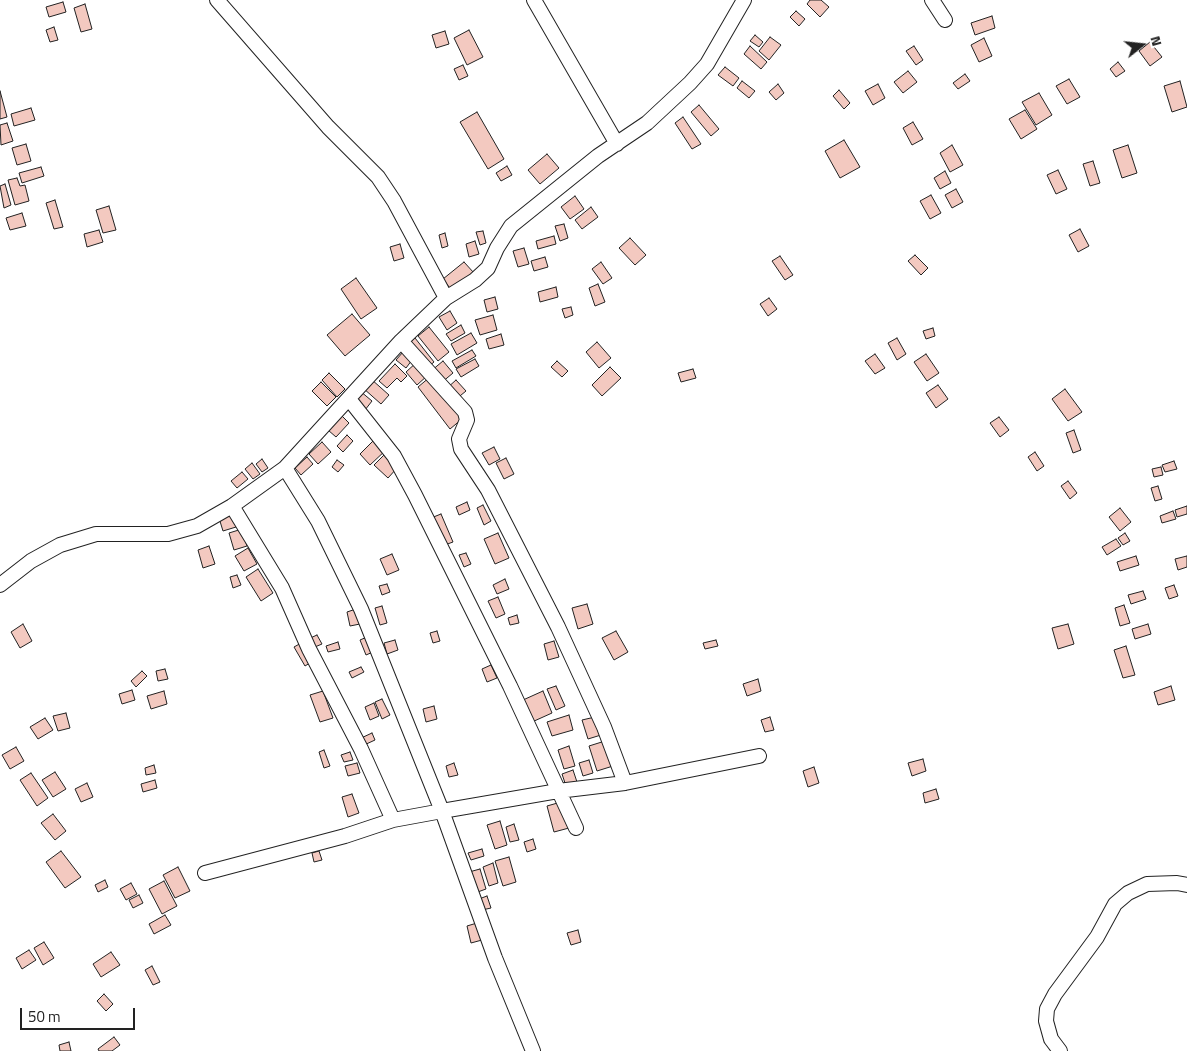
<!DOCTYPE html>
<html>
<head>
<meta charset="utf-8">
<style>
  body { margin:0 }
  #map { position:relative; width:1187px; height:1051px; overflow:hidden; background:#fff; font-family:"Titillium Web",sans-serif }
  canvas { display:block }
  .north { position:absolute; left:1117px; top:20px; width:50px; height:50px; -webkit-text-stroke:4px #fff; paint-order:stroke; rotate:74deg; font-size:14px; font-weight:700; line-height:20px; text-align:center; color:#222 }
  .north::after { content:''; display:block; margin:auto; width:18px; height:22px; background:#222; clip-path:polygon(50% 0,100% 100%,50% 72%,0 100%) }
  .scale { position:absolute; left:20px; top:1008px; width:115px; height:22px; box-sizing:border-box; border:2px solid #222; border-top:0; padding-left:6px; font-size:15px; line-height:18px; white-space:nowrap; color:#222; -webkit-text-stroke:4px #fff; paint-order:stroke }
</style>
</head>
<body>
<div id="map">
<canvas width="1187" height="1051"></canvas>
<div class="north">N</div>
<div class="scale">50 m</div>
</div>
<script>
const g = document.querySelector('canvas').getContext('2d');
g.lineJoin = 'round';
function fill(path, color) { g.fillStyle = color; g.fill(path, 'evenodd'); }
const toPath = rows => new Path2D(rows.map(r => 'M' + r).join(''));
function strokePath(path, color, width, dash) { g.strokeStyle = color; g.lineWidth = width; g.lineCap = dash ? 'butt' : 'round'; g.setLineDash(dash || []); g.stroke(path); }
const building = toPath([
  [810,0,821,0,829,7,820,17,807,4,810,0],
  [63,2,66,12,49,17,46,7,63,2],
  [85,4,92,29,81,32,74,8,85,4],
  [796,11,805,19,799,26,790,17,796,11],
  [992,16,995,28,975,35,971,23,992,16],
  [54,27,58,40,50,42,46,30,54,27],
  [469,30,483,57,467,65,454,38,469,30],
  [445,31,449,44,436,48,432,35,445,31],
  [755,35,763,42,759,47,750,41,755,35],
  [770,37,781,45,769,60,759,51,770,37],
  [984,38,992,56,979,62,971,45,984,38],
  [1150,42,1162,57,1150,66,1139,51,1150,42],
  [750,46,767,62,761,69,744,54,750,46],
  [914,46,923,60,916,65,906,51,914,46],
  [1118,62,1125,71,1116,77,1110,69,1118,62],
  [463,65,468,76,459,80,454,69,463,65],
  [725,67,739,78,733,86,718,75,725,67],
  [908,71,917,82,903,93,894,82,908,71],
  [965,74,970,81,958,89,953,83,965,74],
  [1069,79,1080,97,1067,104,1056,86,1069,79],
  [742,81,755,91,749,98,737,88,742,81],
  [1180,81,1187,107,1172,112,1164,86,1180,81],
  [778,84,784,93,776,100,769,92,778,84],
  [878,84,885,98,873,105,865,91,878,84],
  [839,90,850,103,844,109,833,96,839,90],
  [0,91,7,117,0,119,0,91],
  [1039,93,1052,115,1036,125,1022,102,1039,93],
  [699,105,719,129,711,136,691,112,699,105],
  [31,108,35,120,14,126,11,114,31,108],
  [1025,110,1037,129,1021,139,1009,119,1025,110],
  [477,112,504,159,488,169,460,122,477,112],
  [683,117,701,144,692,149,675,123,683,117],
  [913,122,923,139,912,145,903,128,913,122],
  [7,123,13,141,1,145,0,125,7,123],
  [844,140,860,167,840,178,825,151,844,140],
  [26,144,31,161,17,165,12,148,26,144],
  [952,145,963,165,950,172,940,153,952,145],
  [1128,145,1137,173,1122,178,1113,150,1128,145],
  [547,154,559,168,540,184,528,170,547,154],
  [1093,161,1100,183,1090,186,1083,164,1093,161],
  [507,166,512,175,501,181,496,173,507,166],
  [41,167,44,176,22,183,19,173,41,167],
  [1058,170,1067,189,1056,194,1047,175,1058,170],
  [945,171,951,183,940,189,934,178,945,171],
  [17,178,20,186,25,185,29,201,15,205,8,180,17,178],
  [5,184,11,205,4,208,0,186,5,184],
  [956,189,963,202,952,208,945,195,956,189],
  [931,195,941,213,930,219,920,201,931,195],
  [575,196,584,209,570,219,561,207,575,196],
  [55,200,63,227,54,229,46,203,55,200],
  [109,206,116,230,103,233,96,210,109,206],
  [591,207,598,217,582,229,575,220,591,207],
  [22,213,26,226,10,230,6,218,22,213],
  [564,224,568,238,560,241,555,226,564,224],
  [1080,229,1089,246,1078,252,1069,235,1080,229],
  [99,230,103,242,87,247,84,234,99,230],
  [483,231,486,243,480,245,476,232,483,231],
  [445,233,448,246,442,248,439,235,445,233],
  [554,236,556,244,538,249,536,241,554,236],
  [630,238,646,255,635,265,619,248,630,238],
  [475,241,479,254,469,257,466,244,475,241],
  [400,244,404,258,394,261,390,247,400,244],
  [524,248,529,264,518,267,513,251,524,248],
  [915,255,928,268,921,275,908,261,915,255],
  [780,256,793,275,785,280,772,261,780,256],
  [545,257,548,267,534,271,531,261,545,257],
  [464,262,474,273,452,291,443,279,464,262],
  [601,262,612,278,603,284,592,269,601,262],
  [356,278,377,308,361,319,341,289,356,278],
  [598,284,605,302,595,306,589,288,598,284],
  [556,287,558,297,540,302,538,292,556,287],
  [495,297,498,309,487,312,484,300,495,297],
  [769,298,777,309,768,316,760,304,769,298],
  [571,307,573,315,565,318,562,309,571,307],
  [450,311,457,323,447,330,439,317,450,311],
  [352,314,370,335,345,356,327,335,352,314],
  [493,315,497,330,480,335,475,320,493,315],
  [461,325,465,333,451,341,446,334,461,325],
  [429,327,449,352,438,361,418,336,429,327],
  [933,328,935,336,926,339,923,331,933,328],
  [471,333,477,343,457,355,451,344,471,333],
  [501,334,504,345,489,349,486,339,501,334],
  [415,338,434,362,428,367,408,343,415,338],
  [897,338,906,354,897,360,888,343,897,338],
  [597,342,611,358,599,368,586,352,597,342],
  [472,350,476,356,456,368,452,361,472,350],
  [403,352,412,360,406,368,396,360,403,352],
  [875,354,885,368,875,374,865,361,875,354],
  [926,354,939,373,927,381,914,362,926,354],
  [475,359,479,366,461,377,456,369,475,359],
  [443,361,453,373,441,383,431,371,443,361],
  [557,361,568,371,562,377,551,367,557,361],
  [417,362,428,375,417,385,406,372,417,362],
  [395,364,407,376,401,382,397,378,387,388,379,381,395,364],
  [610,367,621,378,602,396,592,385,610,367],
  [693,369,696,378,681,382,678,373,693,369],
  [329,373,345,389,337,397,322,380,329,373],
  [430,377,462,419,450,429,418,387,430,377],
  [371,379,389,395,381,404,363,388,371,379],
  [456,380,466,391,455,400,446,389,456,380],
  [321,382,336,397,327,406,312,391,321,382],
  [938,385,948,399,936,408,926,393,938,385],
  [1065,389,1082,412,1068,421,1052,399,1065,389],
  [360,391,372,401,365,410,353,400,360,391],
  [342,416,349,423,336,437,328,430,342,416],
  [999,417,1009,430,1000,437,990,423,999,417],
  [1074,430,1081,450,1073,453,1066,433,1074,430],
  [347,435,353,441,343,452,337,446,347,435],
  [376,438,387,449,370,465,360,454,376,438],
  [322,442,331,452,318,464,309,454,322,442],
  [494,447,500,459,489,465,482,453,494,447],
  [1035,452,1044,466,1037,471,1028,457,1035,452],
  [384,455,397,468,388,478,374,465,384,455],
  [307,457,313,464,301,475,295,468,307,457],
  [506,458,514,474,504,479,496,463,506,458],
  [262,459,268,468,262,472,256,464,262,459],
  [337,460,344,465,338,472,332,467,337,460],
  [1174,461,1177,469,1165,472,1162,465,1174,461],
  [252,463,260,474,253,479,245,469,252,463],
  [1161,467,1163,475,1154,477,1152,469,1161,467],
  [242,472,248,479,237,488,231,481,242,472],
  [1068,481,1077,493,1070,499,1061,486,1068,481],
  [1158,486,1162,499,1155,501,1151,488,1158,486],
  [467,502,470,510,459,515,456,507,467,502],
  [483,505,491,521,484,525,477,508,483,505],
  [1187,506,1187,514,1177,517,1175,510,1187,506],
  [1120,508,1131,522,1120,531,1109,517,1120,508],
  [1173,511,1176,519,1162,523,1160,516,1173,511],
  [232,514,236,527,223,531,219,518,232,514],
  [441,514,453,542,442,546,431,518,441,514],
  [242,529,247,546,234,550,229,533,242,529],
  [498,533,509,558,495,564,484,539,498,533],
  [1125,533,1130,541,1123,545,1118,538,1125,533],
  [1116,539,1121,546,1107,555,1102,547,1116,539],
  [209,546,215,564,203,568,198,550,209,546],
  [248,548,257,564,244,571,235,556,248,548],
  [466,553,471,564,464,567,459,555,466,553],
  [392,554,399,570,387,575,380,559,392,554],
  [1136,556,1139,565,1120,571,1117,562,1136,556],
  [1187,556,1187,567,1178,570,1175,559,1187,556],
  [258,569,273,593,261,601,246,577,258,569],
  [237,575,241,585,233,588,230,577,237,575],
  [505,579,509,589,497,594,493,585,505,579],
  [387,584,390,592,382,595,379,586,387,584],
  [1174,585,1178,596,1169,599,1165,588,1174,585],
  [1143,591,1146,599,1131,604,1128,595,1143,591],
  [498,597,505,614,496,618,488,601,498,597],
  [587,604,593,624,578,629,572,608,587,604],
  [1124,605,1130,623,1120,626,1115,608,1124,605],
  [382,606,387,623,380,625,375,608,382,606],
  [356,609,360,624,350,626,347,612,356,609],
  [517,615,519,623,510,625,508,618,517,615],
  [23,624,32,641,20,648,11,632,23,624],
  [1068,624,1074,644,1058,649,1052,628,1068,624],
  [1148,624,1151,634,1135,639,1132,629,1148,624],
  [437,631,440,641,433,643,430,633,437,631],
  [616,631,628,652,614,660,602,638,616,631],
  [317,635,322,644,310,649,306,640,317,635],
  [367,637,373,652,366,655,360,640,367,637],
  [395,640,398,650,387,654,384,643,395,640],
  [716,640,718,646,705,649,703,643,716,640],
  [554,641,559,657,548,660,544,644,554,641],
  [303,642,313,661,305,666,294,647,303,642],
  [338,642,340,649,328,652,326,646,338,642],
  [1126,646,1135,675,1123,678,1114,650,1126,646],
  [491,665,497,678,487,682,482,669,491,665],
  [361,667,364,672,352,678,349,672,361,667],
  [165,669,168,679,158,681,156,671,165,669],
  [142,671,147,676,136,687,131,681,142,671],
  [758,679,761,691,747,696,743,684,758,679],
  [556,686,565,706,556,710,547,689,556,686],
  [1171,686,1175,700,1158,705,1154,692,1171,686],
  [132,690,135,700,122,704,119,694,132,690],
  [164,691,167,704,151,709,147,696,164,691],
  [323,691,333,718,320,722,310,695,323,691],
  [543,691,552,713,532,722,523,700,543,691],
  [382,699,390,715,382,719,375,702,382,699],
  [374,703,379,716,370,720,365,707,374,703],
  [434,706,437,719,426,722,423,709,434,706],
  [66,713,70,728,58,731,53,716,66,713],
  [569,715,573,730,552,736,547,722,569,715],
  [595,717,601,735,588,739,582,720,595,717],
  [770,717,774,730,765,732,761,720,770,717],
  [45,718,53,730,38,739,30,727,45,718],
  [372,733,375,740,362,746,359,739,372,733],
  [605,741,613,766,597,771,589,746,605,741],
  [569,746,575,766,564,769,558,750,569,746],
  [16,747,24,761,10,769,2,755,16,747],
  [324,750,330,766,324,768,319,752,324,750],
  [350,752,353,760,344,762,341,755,350,752],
  [923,759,926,771,912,776,908,763,923,759],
  [589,760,593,773,583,776,579,763,589,760],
  [357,763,360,773,348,776,345,766,357,763],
  [454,763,458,775,449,777,446,766,454,763],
  [154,765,156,773,146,775,145,768,154,765],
  [814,767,819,783,808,787,803,771,814,767],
  [573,770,577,782,566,786,562,774,573,770],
  [55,772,66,789,53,797,42,780,55,772],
  [31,773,48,798,37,806,20,780,31,773],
  [155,780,157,788,143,792,141,784,155,780],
  [87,783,93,797,81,802,75,789,87,783],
  [936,789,939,799,925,803,923,793,936,789],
  [352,794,359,813,348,817,342,797,352,794],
  [561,802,569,828,554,832,547,806,561,802],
  [53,814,66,831,55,840,41,823,53,814],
  [500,821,507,845,495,849,487,825,500,821],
  [514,824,519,840,510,842,506,827,514,824],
  [533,839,536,849,527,852,524,842,533,839],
  [482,849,484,856,471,860,468,853,482,849],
  [61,851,81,877,65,888,46,862,61,851],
  [319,851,322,860,314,862,312,853,319,851],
  [509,857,516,882,503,886,495,861,509,857],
  [493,863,498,883,489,886,483,867,493,863],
  [178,867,190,891,175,898,163,875,178,867],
  [480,869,486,889,475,893,469,872,480,869],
  [105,880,108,887,98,892,95,885,105,880],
  [164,881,177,906,162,914,149,889,164,881],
  [131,883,137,894,126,900,120,889,131,883],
  [139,895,143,903,133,908,129,900,139,895],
  [487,896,491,908,482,910,479,899,487,896],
  [165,915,171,925,154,934,149,924,165,915],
  [477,923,482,940,471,943,467,926,477,923],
  [578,930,581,942,571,945,567,933,578,930],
  [44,942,54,958,43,965,34,948,44,942],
  [29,950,36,960,22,969,16,958,29,950],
  [111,952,120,965,101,977,93,964,111,952],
  [152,966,160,982,153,985,145,970,152,966],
  [104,994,113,1004,106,1011,97,1001,104,994],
  [114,1037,120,1045,112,1051,99,1051,98,1049,114,1037],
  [69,1042,71,1051,60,1051,59,1045,69,1042]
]);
fill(building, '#f3c9c0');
strokePath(building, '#222', 1);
const street = toPath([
  [217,0,328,127,378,177,394,201,446,298],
  [534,0,617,144],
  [932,0,945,20],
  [401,341,465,412,467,420,459,439,461,449,488,490,558,627,604,727,625,783],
  [349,399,394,456,415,495,510,686,576,828],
  [232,506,282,588,309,649,361,749,393,820],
  [0,585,31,561,60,545,96,534,168,534,197,526,232,506,285,468,401,341,446,298,475,280,488,268,497,248,511,226,598,156,647,123,690,83,707,64,744,0],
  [205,873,345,836,393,820,442,811,361,609,318,521,285,468],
  [533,1051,495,958,442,811,558,791,625,783,759,756],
  [1060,1051,1051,1039,1046,1021,1047,1009,1055,994,1097,937,1115,904,1128,893,1147,884,1177,883,1187,885]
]);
strokePath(street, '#222', 16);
strokePath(street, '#fff', 14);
</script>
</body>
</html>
